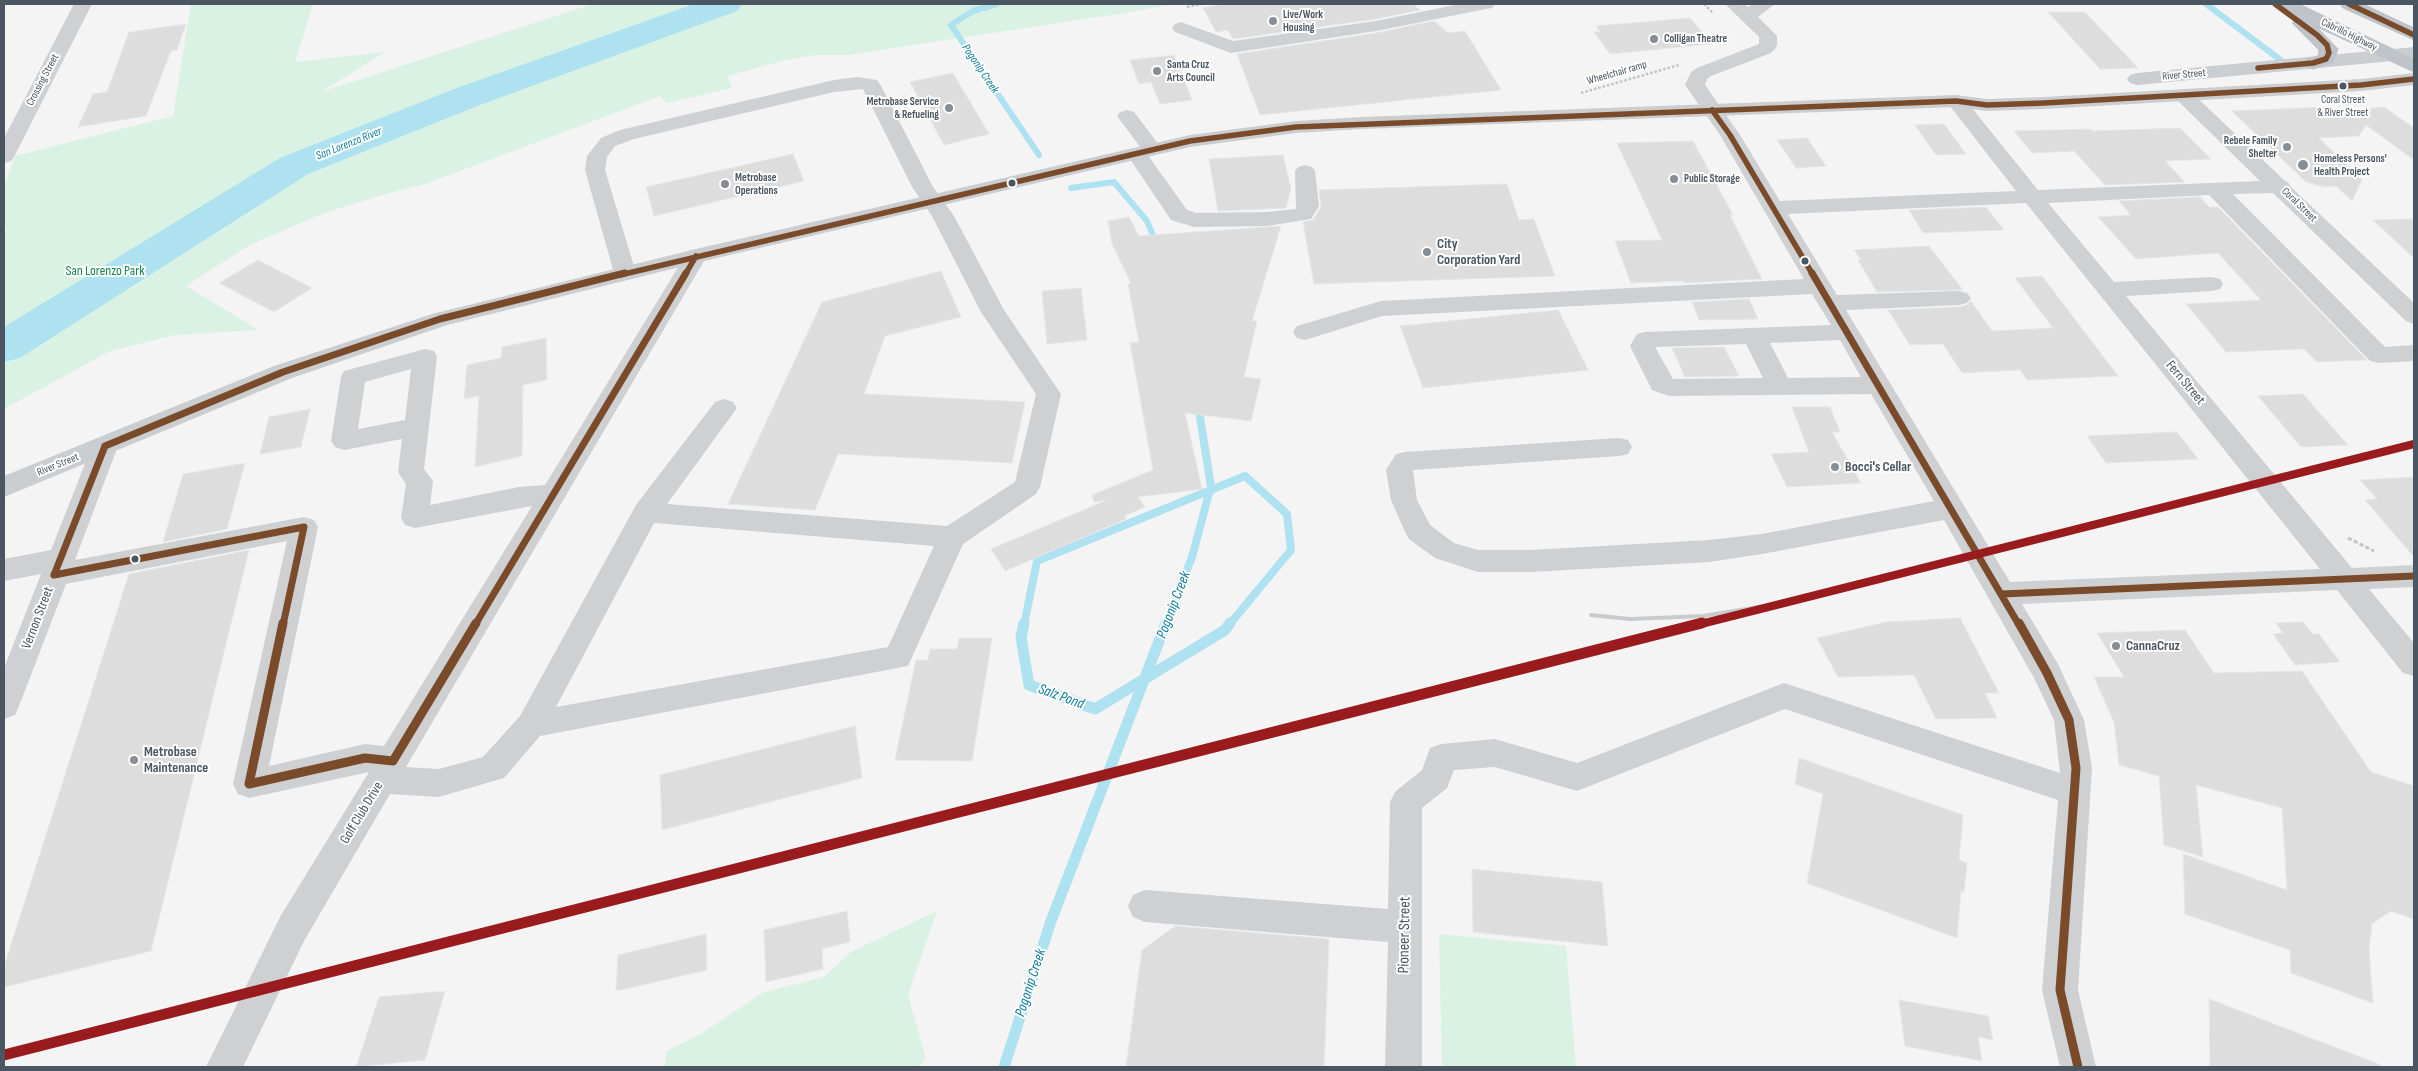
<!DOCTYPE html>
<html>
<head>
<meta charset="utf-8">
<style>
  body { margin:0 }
  #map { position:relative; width:2418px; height:1071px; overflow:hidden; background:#f4f4f4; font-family:"Sofia Sans Condensed",sans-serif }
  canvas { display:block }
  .frame { position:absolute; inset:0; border:5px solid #4a5661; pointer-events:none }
</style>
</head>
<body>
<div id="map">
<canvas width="2418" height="1071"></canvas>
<div class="frame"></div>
</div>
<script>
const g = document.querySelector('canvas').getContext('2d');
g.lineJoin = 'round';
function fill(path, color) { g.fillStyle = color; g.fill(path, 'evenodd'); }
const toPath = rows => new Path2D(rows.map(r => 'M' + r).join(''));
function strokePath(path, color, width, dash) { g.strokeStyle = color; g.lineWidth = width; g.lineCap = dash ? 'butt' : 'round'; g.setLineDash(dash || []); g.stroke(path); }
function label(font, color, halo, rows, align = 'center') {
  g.font = font + ' "Sofia Sans Condensed",sans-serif'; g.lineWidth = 4; g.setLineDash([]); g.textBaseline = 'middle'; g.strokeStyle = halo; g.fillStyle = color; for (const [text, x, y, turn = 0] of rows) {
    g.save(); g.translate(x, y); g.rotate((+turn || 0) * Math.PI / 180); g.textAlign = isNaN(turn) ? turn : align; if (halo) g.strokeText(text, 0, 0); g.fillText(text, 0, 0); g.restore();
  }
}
fill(toPath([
  [191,4,313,4,295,62,385,52,321,92,593,4,1173,4,1131,12,848,55,817,55,786,60,727,76,732,88,667,103,660,96,425,184,378,196,319,215,261,240,243,249,186,286,259,330,176,335,110,351,4,409,4,233,7,231,4,223,4,187,15,156,173,116],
  [937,911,908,995,926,1059,917,1067,664,1067,667,1051,701,1034,764,992,824,977,851,952],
  [1439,934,1566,946,1576,1067,1442,1067]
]), '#d9f2e3');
strokePath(toPath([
  [997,4,973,11,951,25,1039,155],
  [2206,4,2282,61],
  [1071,188,1114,182,1147,221,1157,245]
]), '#aee2f0', 6);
strokePath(toPath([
  [1024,625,1037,561,1245,476,1287,514,1291,550,1229,625],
  [1166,625,1192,557,1211,486,1198,405]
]), '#aee2f0', 8);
strokePath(toPath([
  [1024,623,1021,637,1029,685,1095,709,1225,630,1230,623],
  [1004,1067,1051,921,1166,623]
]), '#aee2f0', 11);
fill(toPath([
  [694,4,742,4,737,11,480,105,308,174,20,358,4,362,4,327,280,158,454,89,694,4]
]), '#aee2f0');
const building = toPath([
  [1224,4,1413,4,1420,10,1376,19,1233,39,1228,30,1216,32,1203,8,1224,4],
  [2048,12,2085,12,2138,68,2100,69,2048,12],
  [1690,18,1712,44,1610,54,1594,32,1600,32,1596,26,1690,18],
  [1434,21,1448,33,1465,31,1501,90,1260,115,1237,54,1376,33,1434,21],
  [186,24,177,50,171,51,146,116,78,127,93,94,107,92,129,32,186,24],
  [1174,55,1192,100,1160,104,1151,82,1139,84,1130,60,1174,55],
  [953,73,989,134,944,145,910,82,953,73],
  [2327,107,2343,111,2384,107,2414,128,2414,160,2366,125,2359,136,2319,138,2362,180,2352,201,2336,186,2324,187,2306,182,2232,111,2327,107],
  [1944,124,1966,154,1936,155,1915,125,1944,124],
  [2180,128,2211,159,2165,161,2185,182,2105,185,2074,151,2032,153,2014,131,2090,129,2093,131,2180,128],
  [1807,138,1826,166,1796,168,1777,140,1807,138],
  [1693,141,1733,215,1730,215,1762,279,1684,283,1683,281,1631,283,1615,241,1662,240,1617,143,1693,141],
  [793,154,804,181,654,216,646,187,793,154],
  [1283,155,1291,189,1286,208,1218,211,1209,159,1283,155],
  [1507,184,1519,220,1534,219,1555,276,1314,284,1303,222,1313,220,1321,207,1319,190,1507,184],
  [2200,197,2209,207,2218,207,2367,360,2317,362,2304,349,2226,352,2186,304,2261,300,2218,253,2136,259,2098,217,2131,215,2119,201,2200,197],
  [1986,207,2004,230,1923,233,1909,210,1986,207],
  [1129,217,1139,236,1281,226,1252,321,1257,321,1244,377,1261,379,1251,421,1185,413,1202,489,1138,497,1145,507,1124,516,1126,519,1005,571,991,549,1107,500,1094,502,1092,495,1153,470,1130,343,1139,342,1128,284,1131,283,1112,244,1108,221,1129,217],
  [2414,219,2414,258,2373,220,2414,219],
  [1929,246,1963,290,1877,292,1858,260,1861,260,1854,250,1929,246],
  [258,260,312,288,274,312,219,283,258,260],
  [941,271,961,317,885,336,864,394,1025,402,1012,463,838,454,815,510,728,504,822,302,941,271],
  [2042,276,2118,376,2027,380,2020,370,1962,373,1943,344,1910,345,1888,310,1959,307,1967,305,1971,301,1992,331,2053,328,2015,278,2042,276],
  [1081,288,1087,340,1047,344,1042,291,1081,288],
  [1749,299,1758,319,1699,320,1692,302,1749,299],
  [1558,310,1588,370,1423,388,1400,326,1558,310],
  [546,338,547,380,523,385,522,456,475,467,479,396,464,399,467,365,501,358,502,347,546,338],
  [1724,347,1739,376,1685,377,1672,348,1724,347],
  [2303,394,2348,445,2301,447,2258,396,2303,394],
  [1792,407,1830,407,1840,432,1832,432,1861,483,1787,487,1771,454,1809,452,1792,407],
  [310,409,301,447,260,454,269,417,310,409],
  [2177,432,2198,459,2106,463,2087,436,2177,432],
  [245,463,227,529,163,542,183,474,245,463],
  [2414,477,2414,557,2365,500,2377,499,2360,480,2414,477],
  [249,550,151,951,4,987,4,967,129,574,249,550],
  [1960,618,1999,693,1985,693,1997,718,1936,719,1914,675,1838,677,1817,638,1886,622,1960,618],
  [2303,622,2313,634,2319,634,2340,662,2295,665,2273,634,2283,633,2276,623,2303,622],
  [2185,630,2214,673,2302,671,2371,772,2414,786,2414,919,2391,911,2372,924,2369,949,2373,1003,2291,973,2290,950,2185,914,2183,854,2287,890,2282,808,2196,785,2203,857,2164,845,2159,776,2119,765,2114,722,2094,677,2124,677,2097,633,2185,630],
  [959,638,992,638,972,761,895,760,916,660,928,660,930,649,957,649,959,638],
  [855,726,862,778,662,830,660,775,855,726],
  [1799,758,1963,815,1959,860,1967,863,1964,892,1961,891,1957,938,1807,883,1823,794,1795,784,1799,758],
  [1472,869,1602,882,1608,946,1473,932,1472,869],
  [847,911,850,942,822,949,823,969,766,982,764,930,847,911],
  [1175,926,1329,939,1324,1067,1126,1067,1142,950,1175,926],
  [706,934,707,970,616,991,618,955,706,934],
  [445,991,425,1060,356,1067,379,997,445,991],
  [2209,999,2381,1065,2380,1067,2210,1067,2209,999],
  [1899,1000,1988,1016,1993,1040,1978,1037,1982,1061,1905,1046,1899,1000]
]);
fill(building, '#ddddde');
strokePath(building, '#e5e6e7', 1);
const highway = toPath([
  [2276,4,2299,4,2414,59,2414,72,2317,27,2338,49,2333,63,2313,69,2306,67,2304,63,2306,59,2318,56,2319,50,2292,23,2300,18,2279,8,2276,4],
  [2340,4,2363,4,2414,28,2414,40,2343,8,2340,4]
]);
strokePath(highway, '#b9bec3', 1);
strokePath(toPath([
  [1704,4,1713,13],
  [1187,7,1201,4],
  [1581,93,1679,65]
]), '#bcc7c4', 2.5, [2.5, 2]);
strokePath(toPath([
  [2348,538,2374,551]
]), '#bcc7c4', 3, [4, 2.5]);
fill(toPath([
  [74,4,92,4,14,157,11,161,4,163,4,138,74,4],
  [1460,4,1495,4,1492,8,1486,9,1376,31,1231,53,1175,32,1172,28,1175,24,1181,22,1233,41,1376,21,1460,4],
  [1725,4,1744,4,1748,7,1754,4,1775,4,1758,17,1777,36,1777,45,1775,49,1771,53,1711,76,1707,79,1705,85,1740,135,1780,201,2016,191,1946,101,1949,97,1956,95,1963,97,2038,190,2260,181,2176,99,2173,95,2176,91,2183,89,2190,91,2285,181,2288,182,2291,187,2414,303,2414,324,2406,321,2273,193,2233,194,2385,347,2414,345,2414,361,2379,363,2370,361,2209,195,2048,203,2114,282,2212,277,2220,279,2223,284,2220,289,2212,291,2126,296,2352,568,2414,565,2414,587,2369,589,2414,643,2414,676,2403,673,2337,590,2022,604,2058,664,2084,720,2092,768,2078,990,2096,1067,2060,1067,2042,990,2058,800,1785,709,1577,791,1495,767,1454,770,1447,788,1422,808,1422,1067,1385,1067,1388,942,1145,922,1133,917,1128,906,1133,895,1145,890,1388,909,1390,802,1395,792,1422,770,1430,748,1441,744,1495,739,1577,763,1784,683,2060,773,2054,720,2034,678,1944,520,1762,554,1709,562,1531,572,1478,572,1435,558,1409,539,1405,532,1391,500,1386,470,1396,454,1405,452,1619,438,1628,440,1632,447,1628,454,1619,456,1413,470,1417,500,1430,525,1454,543,1478,550,1531,550,1709,540,1762,534,1934,501,1871,394,1669,396,1652,390,1630,346,1637,334,1645,332,1831,325,1812,294,1382,316,1305,340,1297,338,1293,332,1297,326,1381,301,1804,279,1720,135,1685,85,1691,72,1697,68,1759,44,1759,37,1725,4],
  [2026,203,2320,569,2010,582,1846,310,1959,305,1967,303,1971,298,1967,293,1959,291,1837,295,1788,214,2026,203],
  [1840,340,1861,377,1788,378,1770,343,1840,340],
  [1746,344,1763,378,1673,379,1655,347,1746,344],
  [857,77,877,80,880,84,933,187,954,216,1004,310,1061,394,1040,487,1036,494,963,544,908,666,540,736,504,778,439,797,390,794,304,941,243,1067,206,1067,280,917,369,772,249,798,238,794,233,784,287,541,66,584,19,706,15,715,4,719,4,668,41,574,4,581,4,559,51,550,92,446,96,439,105,437,114,439,118,446,75,560,304,517,314,520,318,527,269,766,365,744,384,746,532,506,415,528,405,525,401,518,406,484,398,472,402,439,344,450,335,447,331,441,341,377,344,371,425,349,434,351,437,357,424,469,433,481,430,505,519,487,545,485,685,256,688,251,696,249,704,251,707,256,406,767,439,769,483,757,520,716,636,505,715,402,724,399,733,402,737,408,667,504,947,526,1015,482,1036,394,981,312,932,216,912,187,863,89,834,92,634,139,615,146,607,157,605,170,636,273,633,278,625,280,617,278,614,273,585,170,587,156,601,138,620,130,834,80,857,77],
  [411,369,405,420,358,429,365,382,411,369],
  [654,523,934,546,888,647,556,707,654,523],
  [1127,110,1134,112,1162,149,1159,153,1147,154,1187,210,1196,213,1267,212,1296,209,1295,171,1298,167,1305,165,1312,167,1315,171,1319,206,1311,219,1267,226,1194,227,1171,220,1126,153,1129,149,1141,148,1117,116,1120,112,1127,110]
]), '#ced0d2');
fill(toPath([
  [2414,47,2414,59,2137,85,2130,83,2127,79,2130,75,2137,73,2414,47],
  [2414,73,2414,85,2361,91,2044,109,1987,111,1956,107,1362,129,1296,133,1190,147,696,263,447,325,292,378,4,497,4,476,274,366,432,314,696,249,1190,135,1296,121,1362,117,1956,95,1987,99,2044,97,2361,79,2414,73]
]), '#caced1');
fill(highway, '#bec4c9');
strokePath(toPath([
  [1591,615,1630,619,1703,616,1796,601]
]), '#c9cacc', 4);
strokePath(toPath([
  [2349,4,2414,35],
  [2258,68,2313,63,2326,59,2329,53,2327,45,2317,35,2275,4],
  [1712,110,1730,135,1813,275],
  [620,275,1190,141,1296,127,1956,101,1987,105,2044,103,2361,85,2414,79],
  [685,275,696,256]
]), '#7a4b2a', 5.5);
strokePath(toPath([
  [1812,273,2019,625],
  [105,446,283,372,440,319,625,273],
  [54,575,304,527],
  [54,575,105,446],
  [2002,594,2414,576],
  [283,625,304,527],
  [475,625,686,273]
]), '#7a4b2a', 7);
strokePath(toPath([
  [283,623,249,784,365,758,393,761],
  [2019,623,2047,673,2069,720,2076,768,2060,990,2078,1067],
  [393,761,476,623]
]), '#7a4b2a', 9);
strokePath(toPath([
  [1697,625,2414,444]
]), '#991b1e', 8);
strokePath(toPath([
  [4,1055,1702,623]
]), '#991b1e', 11);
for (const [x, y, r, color] of [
  [1273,21,5,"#868d94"],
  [1654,39,5,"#868d94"],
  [1157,71,5,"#868d94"],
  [2343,86,4.5,"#4a5661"],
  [949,108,5,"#868d94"],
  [2287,147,5,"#868d94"],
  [2303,165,6,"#868d94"],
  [1674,179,5,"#868d94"],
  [1012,183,4.5,"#4a5661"],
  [725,184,5,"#868d94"],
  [1427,252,5,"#868d94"],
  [1805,261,4.5,"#4a5661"],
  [1835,467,5,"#868d94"],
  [135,559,4.5,"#4a5661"],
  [2116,646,5,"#868d94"],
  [134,760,5,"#868d94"]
]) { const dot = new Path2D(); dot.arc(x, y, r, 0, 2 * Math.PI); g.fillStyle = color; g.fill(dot); strokePath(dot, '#fff', 2); }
label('bold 11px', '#4a5661', '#fff', [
  ["Live/Work",1283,15],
  ["Housing",1283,28],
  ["Colligan Theatre",1664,39],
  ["Santa Cruz",1167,65],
  ["Arts Council",1167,78],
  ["Metrobase Service",939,102,"right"],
  ["& Refueling",939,115,"right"],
  ["Rebele Family",2277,141,"right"],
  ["Shelter",2277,154,"right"],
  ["Homeless Persons'",2314,159],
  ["Health Project",2314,172],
  ["Metrobase",735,178],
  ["Operations",735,191],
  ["Public Storage",1684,179]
], 'left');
label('11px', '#4a5661', '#fff', [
  ["Cabrillo Highway",2349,35,26],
  ["Wheelchair ramp",1617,73,-16],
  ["River Street",2184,75,-5],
  ["Crossing Street",43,80,-62],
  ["Coral Street",2299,205,44],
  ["River Street",58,465,-22]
]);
label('11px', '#4a5661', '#fff', [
  ["Coral Street",2343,100],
  ["& River Street",2343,113]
]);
label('italic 12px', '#0c7c9b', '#fff', [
  ["Pogonip Creek",980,69,56],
  ["San Lorenzo River",349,144,-22]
]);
label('bold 14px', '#4a5661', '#fff', [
  ["City",1437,244],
  ["Corporation Yard",1437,260],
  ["Bocci's Cellar",1845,467],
  ["CannaCruz",2126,646],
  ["Metrobase",144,752],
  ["Maintenance",144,768]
], 'left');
label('14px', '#17864f', '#fff', [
  ["San Lorenzo Park",105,271]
]);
label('14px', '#4a5661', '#fff', [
  ["Fern Street",2185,383,50],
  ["Vernon Street",38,618,-69],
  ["Golf Club Drive",362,813,-59]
]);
label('italic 15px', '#0c7c9b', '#fff', [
  ["Pogonip Creek",1174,605,-69],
  ["Salz Pond",1061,697,20],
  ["Pogonip Creek",1031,983,-72]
]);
label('16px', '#4a5661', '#fff', [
  ["Pioneer Street",1405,935,-89]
]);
</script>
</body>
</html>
